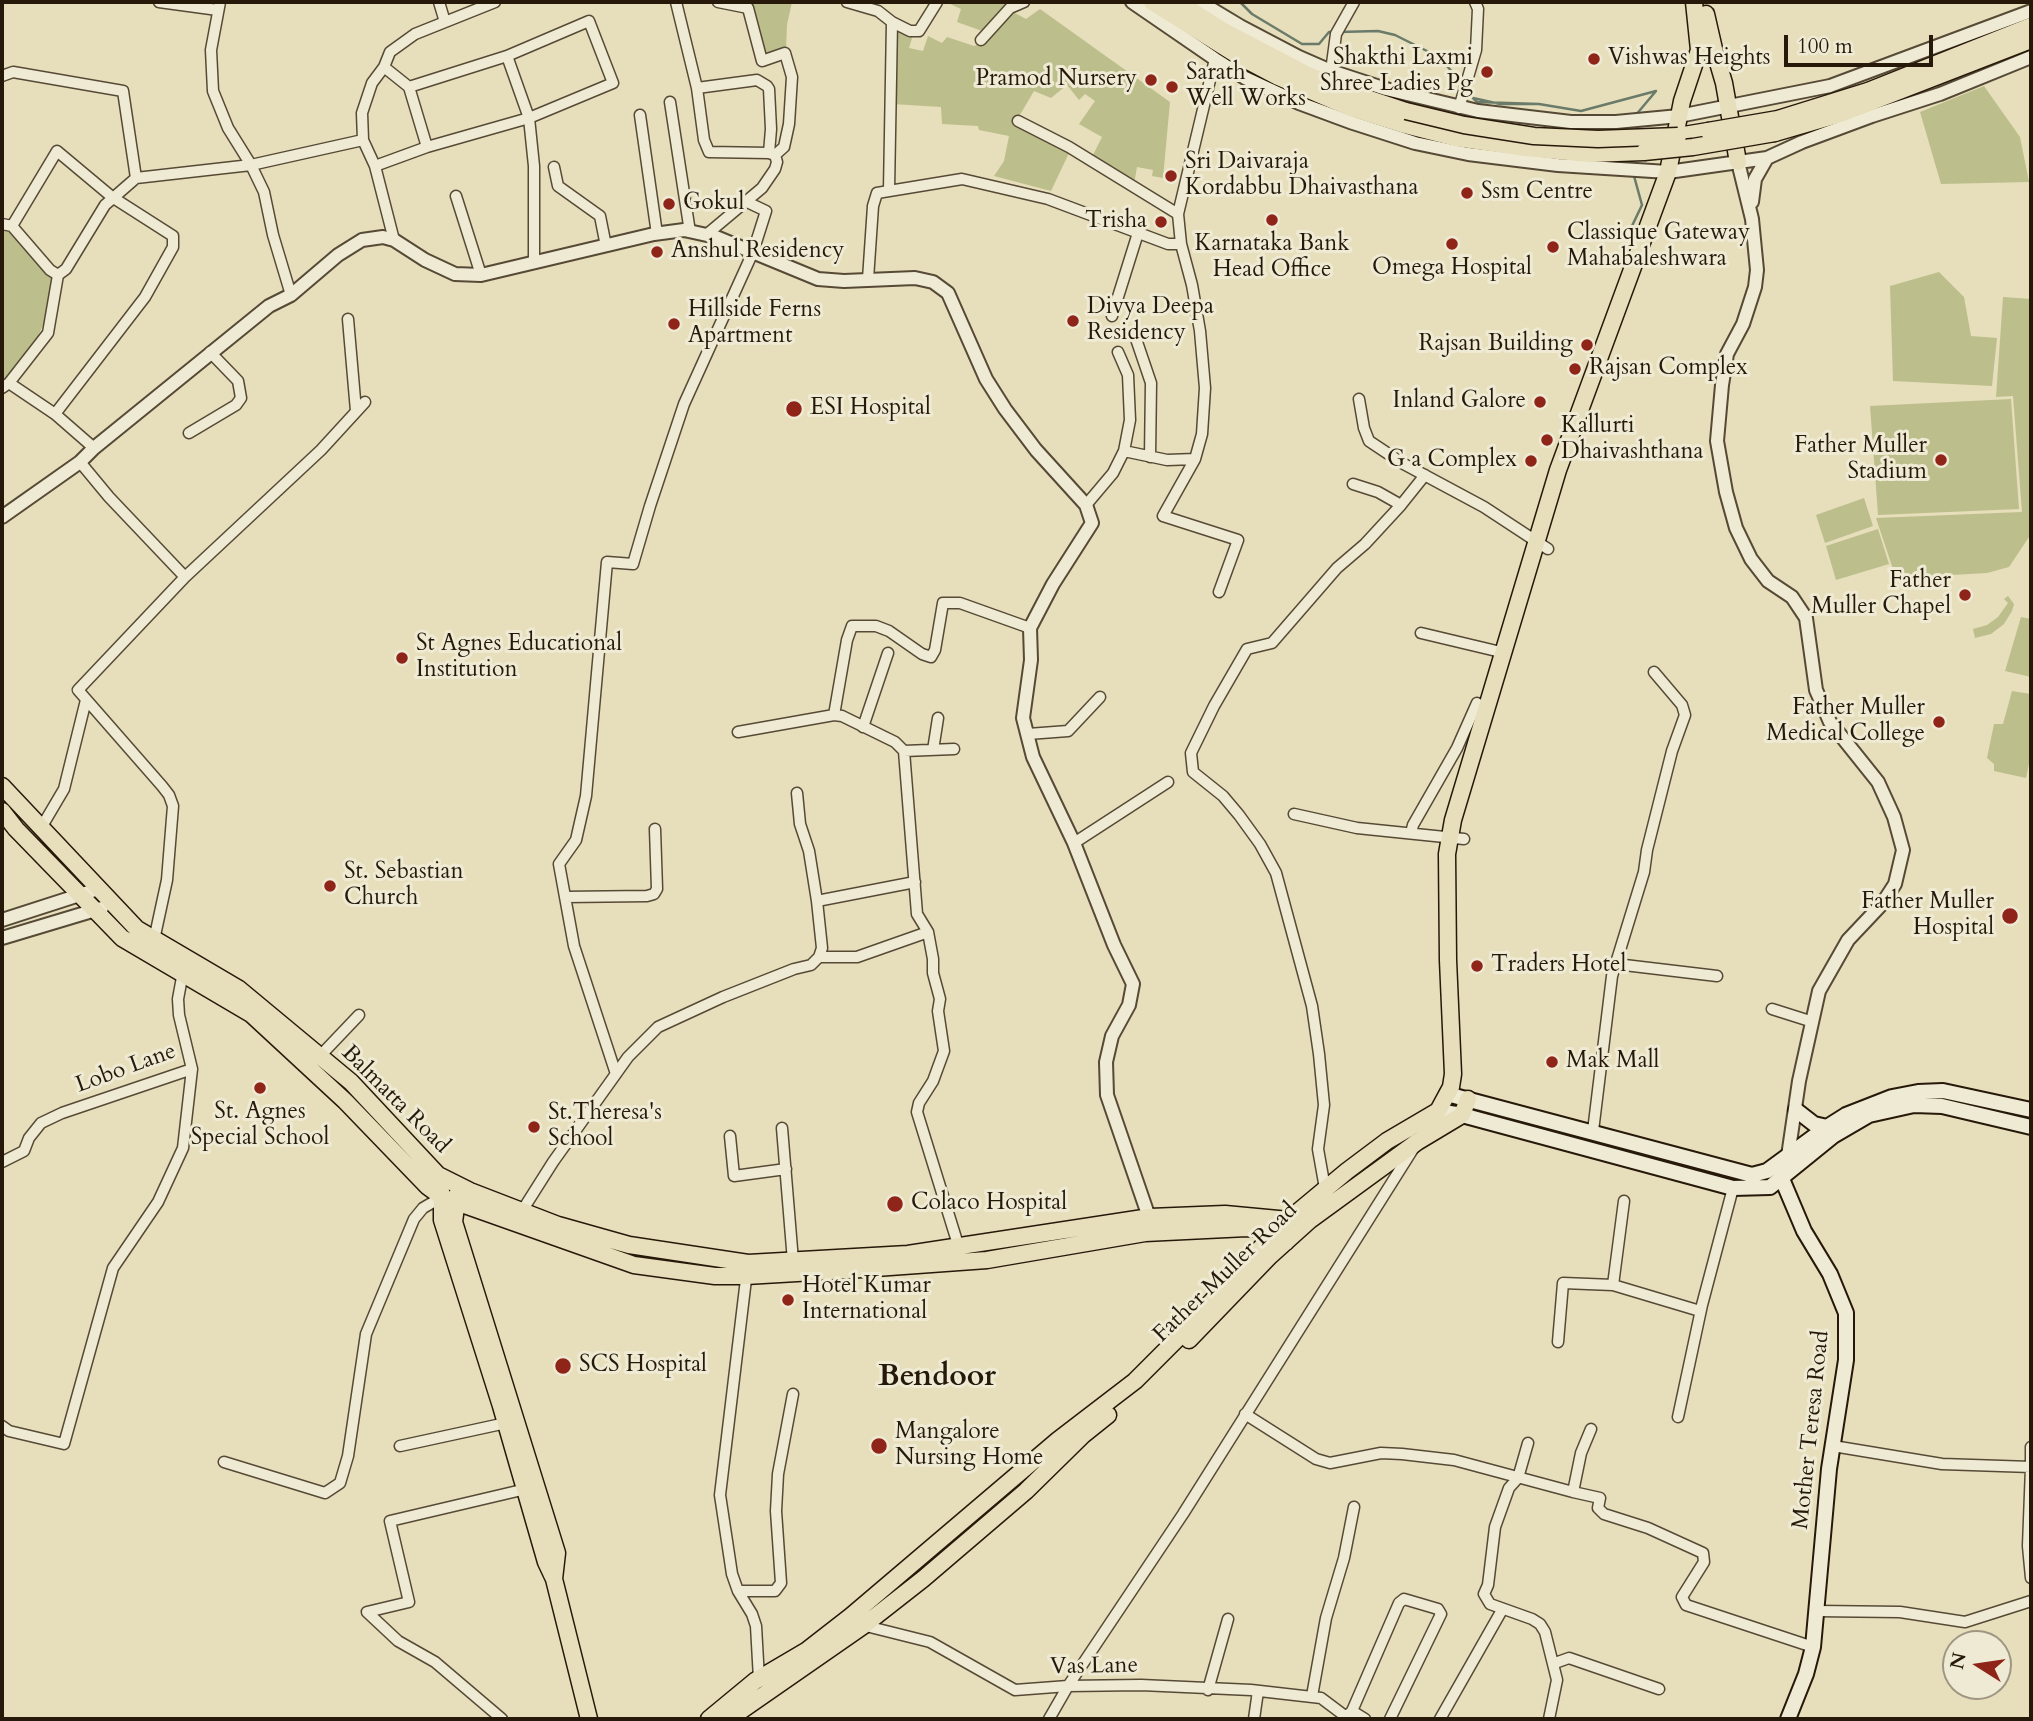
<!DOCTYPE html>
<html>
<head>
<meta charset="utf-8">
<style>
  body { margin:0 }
  #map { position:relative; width:2033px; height:1721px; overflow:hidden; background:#e7debb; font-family:Cardo,serif }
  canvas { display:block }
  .frame { position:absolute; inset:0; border:4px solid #26190a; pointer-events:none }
  .north { position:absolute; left:1942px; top:1630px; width:70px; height:70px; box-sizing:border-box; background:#efead3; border:2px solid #9f9683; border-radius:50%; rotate:282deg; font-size:19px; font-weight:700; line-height:28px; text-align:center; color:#26190a }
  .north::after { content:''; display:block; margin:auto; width:24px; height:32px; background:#8f2418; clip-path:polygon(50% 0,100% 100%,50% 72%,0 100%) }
  .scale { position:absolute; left:1784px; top:35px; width:149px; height:32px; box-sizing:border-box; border:4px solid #26190a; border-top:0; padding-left:9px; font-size:21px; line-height:24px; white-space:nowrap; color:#26190a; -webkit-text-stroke:5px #efead3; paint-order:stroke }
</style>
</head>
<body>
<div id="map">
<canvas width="2033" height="1721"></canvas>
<div class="frame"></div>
<div class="north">N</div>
<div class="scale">100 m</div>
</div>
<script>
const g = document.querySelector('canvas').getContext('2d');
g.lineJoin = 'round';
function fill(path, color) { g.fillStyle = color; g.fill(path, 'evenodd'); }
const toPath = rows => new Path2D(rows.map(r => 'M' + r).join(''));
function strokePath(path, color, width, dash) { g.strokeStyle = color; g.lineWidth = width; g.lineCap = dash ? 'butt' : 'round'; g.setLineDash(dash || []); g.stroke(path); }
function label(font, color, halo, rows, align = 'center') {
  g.font = font + ' Cardo,serif'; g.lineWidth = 6; g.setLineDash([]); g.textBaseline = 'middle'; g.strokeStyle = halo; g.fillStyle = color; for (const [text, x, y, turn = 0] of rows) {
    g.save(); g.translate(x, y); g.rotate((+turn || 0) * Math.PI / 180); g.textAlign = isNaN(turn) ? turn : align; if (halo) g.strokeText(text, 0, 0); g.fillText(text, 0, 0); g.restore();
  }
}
fill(toPath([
  [734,2,792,2,787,25,786,50,763,58,750,5],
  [946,2,1009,2,1011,6,985,32,957,22,961,9],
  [1040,9,1170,102,1163,178,1152,176,1153,170,1137,167,1134,184,1092,157,1102,137,1079,124,1095,101,1085,94,1079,100,1067,85,1051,98,1034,91,1014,125,1069,153,1051,191,994,176,1004,161,1009,136,979,130,978,126,942,124,941,107,892,104,895,27,913,35,909,48,923,51,928,36,942,43,947,37,974,46,982,43,1011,11,1026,19],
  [1984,86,2020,137,2029,182,1941,184,1920,112],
  [2,226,12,226,30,255,54,275,49,312,35,343,10,376,2,383],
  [1939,272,1964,297,1971,336,1997,338,1992,386,1893,381,1890,286],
  [2003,297,2031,299,2031,534,2009,567,1987,573,1917,577,1893,569,1876,518,2022,512,2013,396,1996,397],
  [2011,399,2019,509,1878,515,1870,406],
  [1864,498,1873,526,1825,543,1816,515],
  [1878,529,1889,564,1836,580,1826,546],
  [2008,596,2014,604,2012,611,2004,624,1991,634,1975,638,1973,629,1987,625,1998,617,2008,603,2004,599],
  [2021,617,2031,619,2031,677,2005,671],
  [2012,691,2031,694,2031,754,2026,778,1994,771,1994,764,1987,758,1994,724,2003,724]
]), '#bcbf8b');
strokePath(toPath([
  [1240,2,1252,14,1302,44,1319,44,1329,32,1333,32],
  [1339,32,1378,31,1395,35,1439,57,1462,83],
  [1468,91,1473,98,1500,104,1539,104,1581,111,1656,91,1635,116],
  [1473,98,1477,102,1539,104,1581,111,1656,91,1635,116],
  [1631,228,1642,205,1634,176]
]), '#6a7b6a', 2.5);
const minor = toPath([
  [159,2,218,10],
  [220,2,211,50,213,91,228,128,251,165,264,192,273,235,291,295],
  [439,2,445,22],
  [676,2,697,88,704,140,709,152,769,153,775,155,777,162,775,169,762,188,706,235],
  [718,2,748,8,762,61,785,53,792,77,789,124,784,147,775,155],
  [847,2,878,11,892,22,889,190],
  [892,22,910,31,919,31,937,2],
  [981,40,1010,8,1024,2],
  [507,56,529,118,534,166,534,261],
  [1331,71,1336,34,1354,2],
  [2,76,13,72,123,91,136,178],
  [409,87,427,147],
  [697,88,757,80,767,86,769,89,771,129,769,153],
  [670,102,690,232],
  [1459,108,1476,50,1478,9,1475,2],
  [640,115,657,234],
  [1018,121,1069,147,1178,214],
  [375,166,427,147,529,118,613,83,589,21,507,56,409,87,384,67],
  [554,167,558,186,600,216,606,246],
  [456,196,481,275],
  [2,224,12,226,50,270,58,275],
  [12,226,57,151,112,197,173,236,173,247,145,297,55,414],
  [394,240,375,166,363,140,362,113,372,83,384,67,390,52,415,34,495,2],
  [868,279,873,206,877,193,962,179,1048,199,1168,244,1181,244],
  [1112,316,1138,233],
  [348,319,356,411],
  [1134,333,1151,383,1150,457],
  [9,383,55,414,94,448],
  [2,388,9,383,48,333,58,275,66,269,105,205,136,178,251,165,363,140],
  [1359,399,1364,428,1369,441,1402,463,1484,507,1548,549],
  [189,433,236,405,241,398,238,381,210,352],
  [1124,451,1167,460,1195,459,1202,434,1205,388,1200,331,1192,285,1181,244,1178,214,1215,59],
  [1195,459,1163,516,1238,540,1219,592],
  [80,462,109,497,185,577],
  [1353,484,1378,492,1401,505],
  [1086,505,1113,473,1124,451,1130,420,1128,375,1118,352],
  [1421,633,1505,653],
  [834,715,847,640,852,626,876,626,889,631,922,654,931,657,935,650,943,603,960,603,1030,628],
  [863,727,888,653],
  [738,732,834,715,842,716,895,742,904,751,917,914,928,932,933,959,933,973,940,999,938,1011,944,1051,933,1081,919,1103,917,1112,960,1251],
  [1028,734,1068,731,1100,697],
  [933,750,938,718],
  [904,751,954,749],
  [1294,814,1357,828,1464,839],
  [41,828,64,789,86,700],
  [1411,833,1413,825,1457,748,1477,703],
  [1074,843,1168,782],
  [565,897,647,896,654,894,657,889,655,829],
  [817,901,915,882],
  [154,940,167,880,173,806,169,795,162,786,78,690,185,577,321,450,365,402],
  [819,957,857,957,928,932],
  [1616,964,1717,976],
  [1772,1009,1813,1022],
  [320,1056,359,1015],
  [616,1074,574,946,559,864,576,840,586,796,607,562,633,564,650,506,684,404,753,252,766,211,747,202],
  [782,1128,793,1261],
  [1593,1131,1612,976,1644,872,1647,850,1672,751,1685,715,1682,705,1654,672],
  [730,1136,734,1176,786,1169],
  [2,1162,24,1151,29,1138,41,1123,62,1113,192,1069,179,1015,178,999,183,972],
  [1326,1194,1318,1149,1324,1105,1319,1054,1312,1006,1276,873,1260,844,1239,815,1223,796,1193,772,1191,753,1214,706,1247,649,1272,643,1337,568,1365,544,1401,505,1425,475],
  [522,1211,553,1162,628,1057,658,1027,723,997,794,969,811,965,819,957,822,948,817,901,809,851,800,824,797,793],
  [747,1271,720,1495,732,1574,738,1591,752,1614,756,1626,759,1679],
  [1613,1285,1624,1201],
  [1558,1342,1563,1283,1613,1285,1700,1311],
  [1245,1414,1316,1459,1330,1463,1381,1453,1402,1454,1454,1460,1573,1492,1581,1453,1591,1429],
  [1678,1417,1702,1305,1733,1188],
  [2,1426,9,1431,64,1444,113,1268,158,1202,183,1148,192,1069],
  [1528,1443,1518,1478,1509,1488,1495,1527,1488,1585,1484,1594,1490,1604,1532,1619,1540,1624,1545,1632,1557,1680,1549,1719],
  [400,1446,506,1423],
  [1833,1446,1942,1464,2031,1467,2028,1546,2031,1578],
  [224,1462,325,1493,340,1483,348,1456,366,1334,414,1219,423,1208,442,1197],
  [2031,1467,2031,1447],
  [1573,1492,1600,1498,1598,1508,1604,1514,1648,1528,1703,1553,1704,1562,1682,1597,1686,1605,1813,1647],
  [738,1591,775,1591,781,1583,776,1511,778,1474,793,1394],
  [1817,1611,1900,1612,1965,1622,2031,1601],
  [862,1625,930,1642,1015,1690,1068,1686,1141,1685,1251,1690,1321,1698,1349,1719],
  [1555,1663,1569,1658,1659,1689],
  [1208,1690,1228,1619],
  [1312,1696,1326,1618,1344,1558,1354,1507],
  [1352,1711,1365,1719],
  [1347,1716,1352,1711,1399,1603,1404,1599,1438,1609,1441,1614,1390,1719],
  [502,1719,435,1662,398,1641,367,1612,409,1602,390,1521,526,1489],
  [1049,1719,1068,1686,1183,1514,1413,1149],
  [1254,1719,1258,1691],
  [1440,1719,1502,1610]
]);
const tertiary = toPath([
  [1132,2,1215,59,1245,78,1299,103,1353,123,1415,143,1468,154,1558,165,1668,172,1767,158,1802,142,1872,116,1940,94,2031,57],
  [1200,2,1240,26,1299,57,1331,71,1386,89,1478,111,1571,122,1616,122,1679,116,1830,86,2031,11],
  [1738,162,1752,219,1757,270,1755,287,1743,324,1727,354,1722,385,1717,441,1726,492,1736,528,1751,559,1768,581,1792,597,1806,618,1816,690,1830,722,1878,782,1894,817,1903,850,1895,884,1882,904,1848,940,1819,991,1799,1081,1788,1156],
  [1752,202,1755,179,1767,158],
  [2,517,80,462,94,448,269,306,291,295,338,255,362,240,383,237,394,240,425,260,455,274,481,275,654,234,684,230,716,237,818,279,844,281,915,278,933,282,948,293,986,379,1005,409,1036,450,1086,505,1092,523,1053,584,1030,628,1031,660,1023,718,1033,757,1074,843,1114,945,1133,984,1129,1005,1112,1036,1106,1062,1107,1095,1151,1223],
  [2,920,98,889],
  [2,938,102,908]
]);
const secondary = toPath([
  [1447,1094,1752,1175,1767,1171,1827,1127,1846,1115,1892,1097,1918,1092,1943,1091,2031,1110],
  [1796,1110,1814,1124,1827,1127],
  [1438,1111,1462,1115,1733,1188,1770,1187,1833,1136,1869,1115,1914,1105,1942,1106,2031,1127],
  [1784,1172,1782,1179,1804,1231,1830,1274,1846,1313,1846,1360,1829,1469,1813,1647,1806,1674,1788,1719]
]);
const primary = toPath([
  [2,786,137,929,239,989,351,1082,438,1175,442,1197,442,1220,501,1406,546,1562,554,1579,589,1719],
  [2,811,16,829,122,938,251,1014,345,1101,427,1186,442,1197,634,1265,715,1276,746,1276,848,1270,987,1260,1145,1233,1247,1228,1277,1230,1286,1242],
  [438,1175,470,1191,558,1225,629,1245,748,1263,908,1254,1150,1217,1225,1214,1289,1220,1291,1223],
  [458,1192,454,1222,557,1553,554,1579],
  [1189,1340,1270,1256,1310,1220,1417,1142,1462,1115,1468,1099],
  [709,1719,755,1681,806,1651,851,1616,1058,1440,1135,1381,1180,1336,1281,1226,1347,1171,1387,1141,1438,1111,1451,1087,1453,1074,1448,960,1447,854,1453,820,1558,470,1668,172],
  [729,1719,863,1626,923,1579,1026,1491,1083,1435,1108,1415]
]);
const trunk = toPath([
  [1152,2,1240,57,1278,77,1348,107,1405,125,1456,138,1526,148,1590,154,1644,152],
  [1178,2,1222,30,1310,76,1352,93,1406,111],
  [1706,14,1714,49,1724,83,1738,162],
  [1778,119,1868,91,2031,26],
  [1775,133,1840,114,2031,40],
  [1678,136,1708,131],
  [1668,172,1682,101,1699,50,1694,2]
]);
strokePath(minor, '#564a36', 13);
strokePath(tertiary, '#564a36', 16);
strokePath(secondary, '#26190a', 18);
strokePath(primary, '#26190a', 19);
strokePath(trunk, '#26190a', 19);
strokePath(minor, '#efead3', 10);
strokePath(tertiary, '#efead3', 12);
strokePath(secondary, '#efead3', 14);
strokePath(primary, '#e7debb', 16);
strokePath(trunk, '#e7debb', 16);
const trunkBridge = toPath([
  [1406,111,1464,125,1534,136,1598,139,1678,136],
  [1708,131,1778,119],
  [1644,152,1693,147,1775,133]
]);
strokePath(trunkBridge, '#26190a', 19, []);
strokePath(trunkBridge, '#e7debb', 16);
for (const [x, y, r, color] of [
  [1594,59,7,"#8f2418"],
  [1487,72,7,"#8f2418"],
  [1151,80,7,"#8f2418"],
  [1172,87,7,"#8f2418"],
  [1171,176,7,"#8f2418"],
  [1467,193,7,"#8f2418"],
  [669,204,7,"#8f2418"],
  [1272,220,7,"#8f2418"],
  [1161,222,7,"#8f2418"],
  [1452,244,7,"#8f2418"],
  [1553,247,7,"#8f2418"],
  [657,252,7,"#8f2418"],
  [1073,321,7,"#8f2418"],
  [674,324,7,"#8f2418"],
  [1587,345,7,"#8f2418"],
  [1575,369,7,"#8f2418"],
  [1540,402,7,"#8f2418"],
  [794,409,9,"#8f2418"],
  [1547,440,7,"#8f2418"],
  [1941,460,7,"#8f2418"],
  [1531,461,7,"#8f2418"],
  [1965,595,7,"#8f2418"],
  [402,658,7,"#8f2418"],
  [1939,722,7,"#8f2418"],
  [330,886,7,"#8f2418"],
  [2010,916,9,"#8f2418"],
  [1477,966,7,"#8f2418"],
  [1552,1062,7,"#8f2418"],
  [260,1088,7,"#8f2418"],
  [534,1127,7,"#8f2418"],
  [895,1204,9,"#8f2418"],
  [788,1300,7,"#8f2418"],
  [563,1366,9,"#8f2418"],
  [879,1446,9,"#8f2418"]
]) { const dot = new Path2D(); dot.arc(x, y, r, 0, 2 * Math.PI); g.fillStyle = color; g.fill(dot); strokePath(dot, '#efead3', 2.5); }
label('23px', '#26190a', '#efead3', [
  ["Shakthi Laxmi",1473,59,"right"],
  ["Shree Ladies Pg",1473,85,"right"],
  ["Vishwas Heights",1608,59],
  ["Sarath",1186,74],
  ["Well Works",1186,100],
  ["Pramod Nursery",1137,80,"right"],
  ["Sri Daivaraja",1185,163],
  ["Kordabbu Dhaivasthana",1185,189],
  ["Ssm Centre",1481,193],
  ["Gokul",683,204],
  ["Trisha",1147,222,"right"],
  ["Classique Gateway",1567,234],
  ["Mahabaleshwara",1567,260],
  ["Karnataka Bank",1272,245,"center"],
  ["Head Office",1272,271,"center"],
  ["Anshul Residency",671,252],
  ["Omega Hospital",1452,269,"center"],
  ["Divya Deepa",1087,308],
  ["Residency",1087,334],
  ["Hillside Ferns",688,311],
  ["Apartment",688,337],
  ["Rajsan Building",1573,345,"right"],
  ["Rajsan Complex",1589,369],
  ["Inland Galore",1526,402,"right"],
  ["ESI Hospital",810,409],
  ["Kallurti",1561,427],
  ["Dhaivashthana",1561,453],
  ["Father Muller",1927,447,"right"],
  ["Stadium",1927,473,"right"],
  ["G a Complex",1517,461,"right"],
  ["Father",1951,582,"right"],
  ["Muller Chapel",1951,608,"right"],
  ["St Agnes Educational",416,645],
  ["Institution",416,671],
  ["Father Muller",1925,709,"right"],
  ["Medical College",1925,735,"right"],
  ["St. Sebastian",344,873],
  ["Church",344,899],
  ["Father Muller",1994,903,"right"],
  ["Hospital",1994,929,"right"],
  ["Traders Hotel",1491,966],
  ["Mak Mall",1566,1062],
  ["St. Agnes",260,1113,"center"],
  ["Special School",260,1139,"center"],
  ["St.Theresa's",548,1114],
  ["School",548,1140],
  ["Colaco Hospital",911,1204],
  ["Hotel Kumar",802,1287],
  ["International",802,1313],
  ["SCS Hospital",579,1366],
  ["Mangalore",895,1433],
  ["Nursing Home",895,1459]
], 'left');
label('23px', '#26190a', '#efead3', [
  ["Lobo Lane",126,1069,-20],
  ["Balmatta Road",395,1100,45],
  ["Father Muller Road",1226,1273,-44],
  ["Mother Teresa Road",1812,1430,-84],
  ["Vas Lane",1094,1667,-1]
]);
label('bold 30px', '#26190a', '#efead3', [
  ["Bendoor",937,1378]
]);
</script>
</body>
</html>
